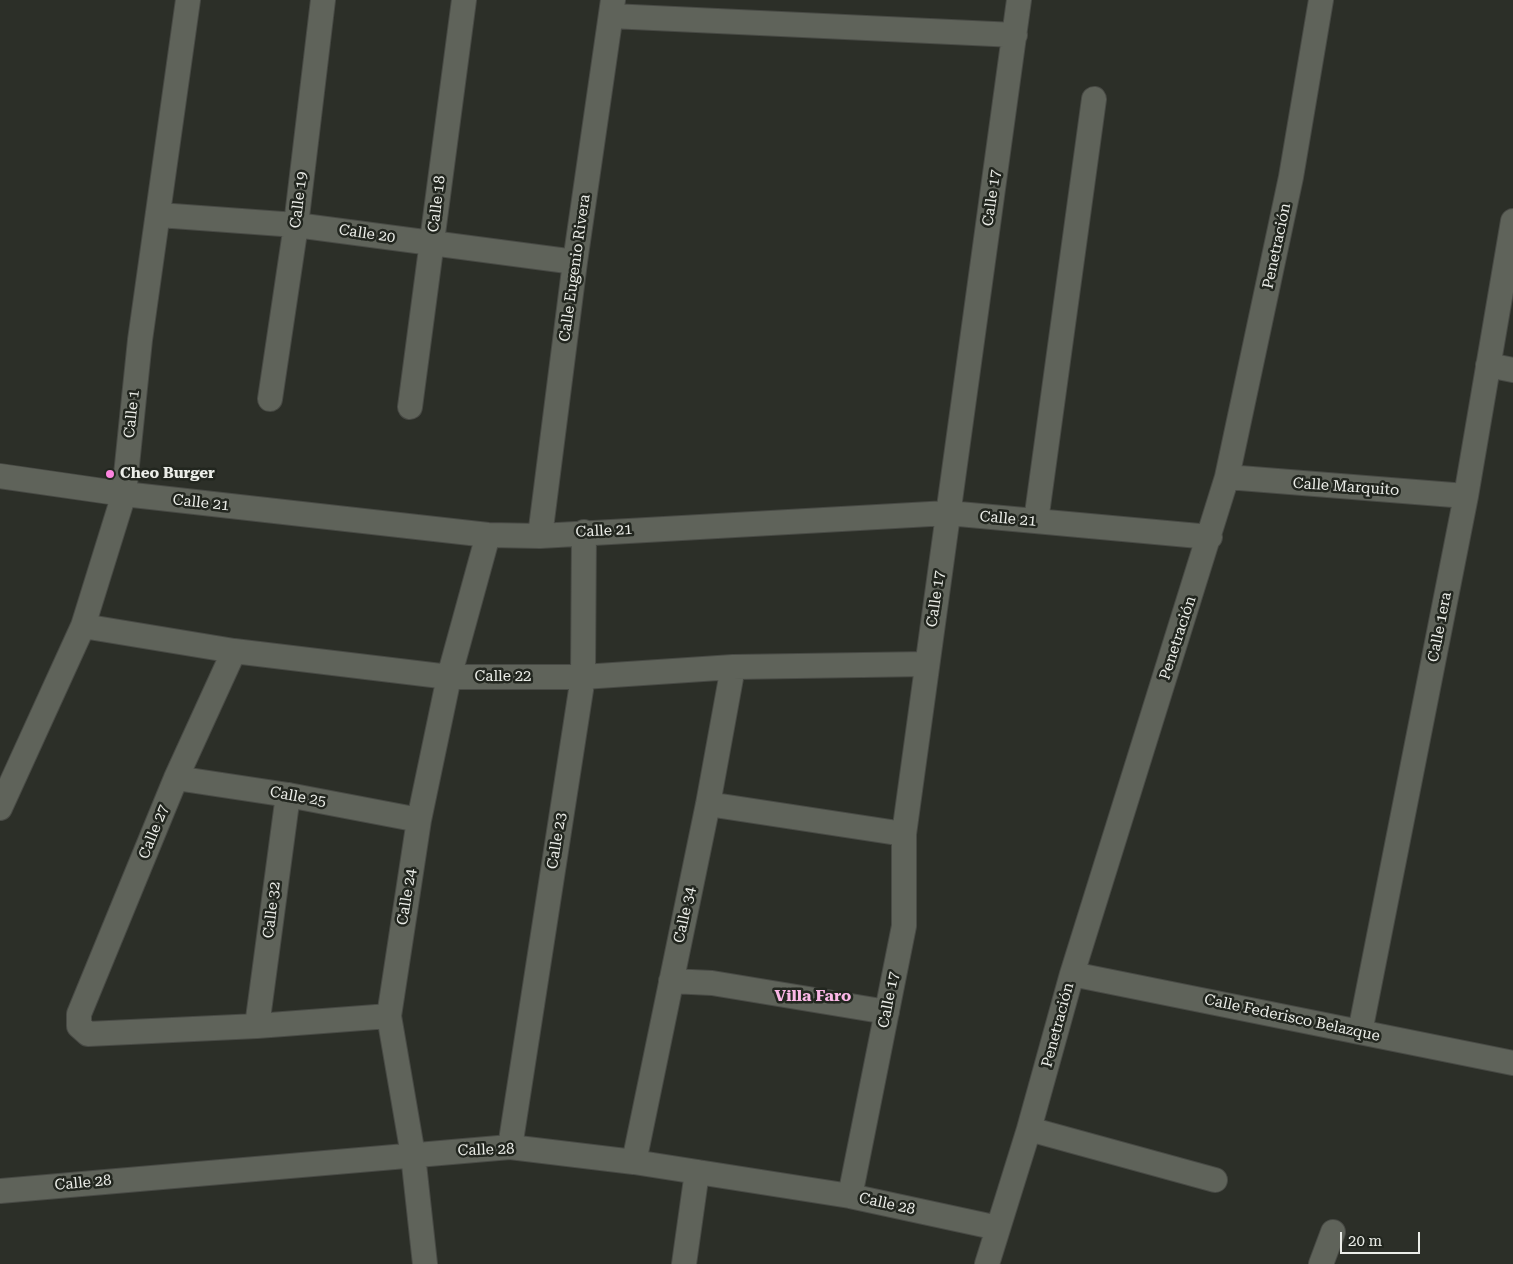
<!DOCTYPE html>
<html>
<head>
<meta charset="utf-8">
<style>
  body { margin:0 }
  #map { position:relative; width:1513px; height:1264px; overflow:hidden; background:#2c2f28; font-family:"Roboto Serif",serif }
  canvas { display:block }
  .scale { position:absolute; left:1340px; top:1232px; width:80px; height:22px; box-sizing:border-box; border:2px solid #ebede8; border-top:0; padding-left:6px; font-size:15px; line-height:18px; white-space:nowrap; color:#ebede8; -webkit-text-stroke:4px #22261f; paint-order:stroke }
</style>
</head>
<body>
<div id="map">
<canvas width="1513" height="1264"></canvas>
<div class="scale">20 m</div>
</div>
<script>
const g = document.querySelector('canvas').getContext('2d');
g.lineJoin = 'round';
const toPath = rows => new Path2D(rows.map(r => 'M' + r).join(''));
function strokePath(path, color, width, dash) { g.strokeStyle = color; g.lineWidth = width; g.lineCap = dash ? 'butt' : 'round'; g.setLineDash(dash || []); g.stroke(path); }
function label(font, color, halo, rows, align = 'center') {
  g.font = font + ' "Roboto Serif",serif'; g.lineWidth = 5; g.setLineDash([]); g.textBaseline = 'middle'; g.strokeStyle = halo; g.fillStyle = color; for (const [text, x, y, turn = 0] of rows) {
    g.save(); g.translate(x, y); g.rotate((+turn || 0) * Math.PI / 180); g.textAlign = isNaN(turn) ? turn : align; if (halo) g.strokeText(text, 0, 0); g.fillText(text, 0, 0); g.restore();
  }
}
const street = toPath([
  [611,16,1015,35],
  [159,215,296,225,575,262],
  [1488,365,1513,370],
  [270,399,296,225,323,0],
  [410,407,464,0],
  [0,476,124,494,488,535,540,536,948,513,1210,537],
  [1227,477,1466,496],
  [1036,521,1094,99],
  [540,536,575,262,613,0],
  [83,626,234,651,449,677,583,677,733,667,927,664],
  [234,651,176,778,79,1014,79,1026,88,1034,257,1026,389,1016],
  [176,778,288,795,419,820],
  [708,804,904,834],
  [0,808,83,626,124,494,140,340,188,0],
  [1072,974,1513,1063],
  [671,981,712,983,887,1012],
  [257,1026,288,795],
  [1360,1032,1466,496,1513,221],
  [1029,1129,1215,1180],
  [510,1147,583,677,584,532],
  [634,1162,708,804,733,667],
  [0,1191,510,1147,634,1162,850,1196,998,1228],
  [850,1196,904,926,904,834,1019,0],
  [425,1264,413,1155,389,1016,419,820,449,677,488,535],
  [684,1264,697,1172],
  [987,1264,1029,1129,1072,974,1227,477,1291,177,1321,0],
  [1321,1264,1333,1232]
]);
strokePath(street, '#484a45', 26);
strokePath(street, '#5f635a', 24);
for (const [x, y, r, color] of [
  [110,474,5,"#fe85e0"]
]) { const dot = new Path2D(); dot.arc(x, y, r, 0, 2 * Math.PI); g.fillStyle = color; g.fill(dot); strokePath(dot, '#22261f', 2); }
label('15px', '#ebede8', '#22261f', [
  ["Calle 17",992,198,-82],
  ["Calle 19",299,200,-83],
  ["Calle 18",437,204,-83],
  ["Calle 20",367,234,8],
  ["Penetración",1277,246,-78],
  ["Calle Eugenio Rivera",575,268,-82],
  ["Calle 1",132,414,-84],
  ["Calle Marquito",1346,487,4],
  ["Calle 21",201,503,6],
  ["Calle 21",1008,519,5],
  ["Calle 21",604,531,-3],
  ["Calle 17",936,599,-82],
  ["Calle 1era",1440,627,-79],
  ["Penetración",1178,638,-72],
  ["Calle 22",503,677],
  ["Calle 25",298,797,10],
  ["Calle 27",154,832,-68],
  ["Calle 23",557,841,-81],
  ["Calle 24",407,897,-81],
  ["Calle 32",272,910,-83],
  ["Calle 34",685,915,-78],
  ["Calle 17",889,1000,-79],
  ["Calle Federisco Belazque",1292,1018,12],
  ["Penetración",1058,1025,-75],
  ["Calle 28",486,1150,-2],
  ["Calle 28",83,1183,-5],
  ["Calle 28",887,1204,12]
]);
label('bold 15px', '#ebede8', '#22261f', [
  ["Cheo Burger",120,474]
], 'left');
label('bold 16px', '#fbb7e7', '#22261f', [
  ["Villa Faro",813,996]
]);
</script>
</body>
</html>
